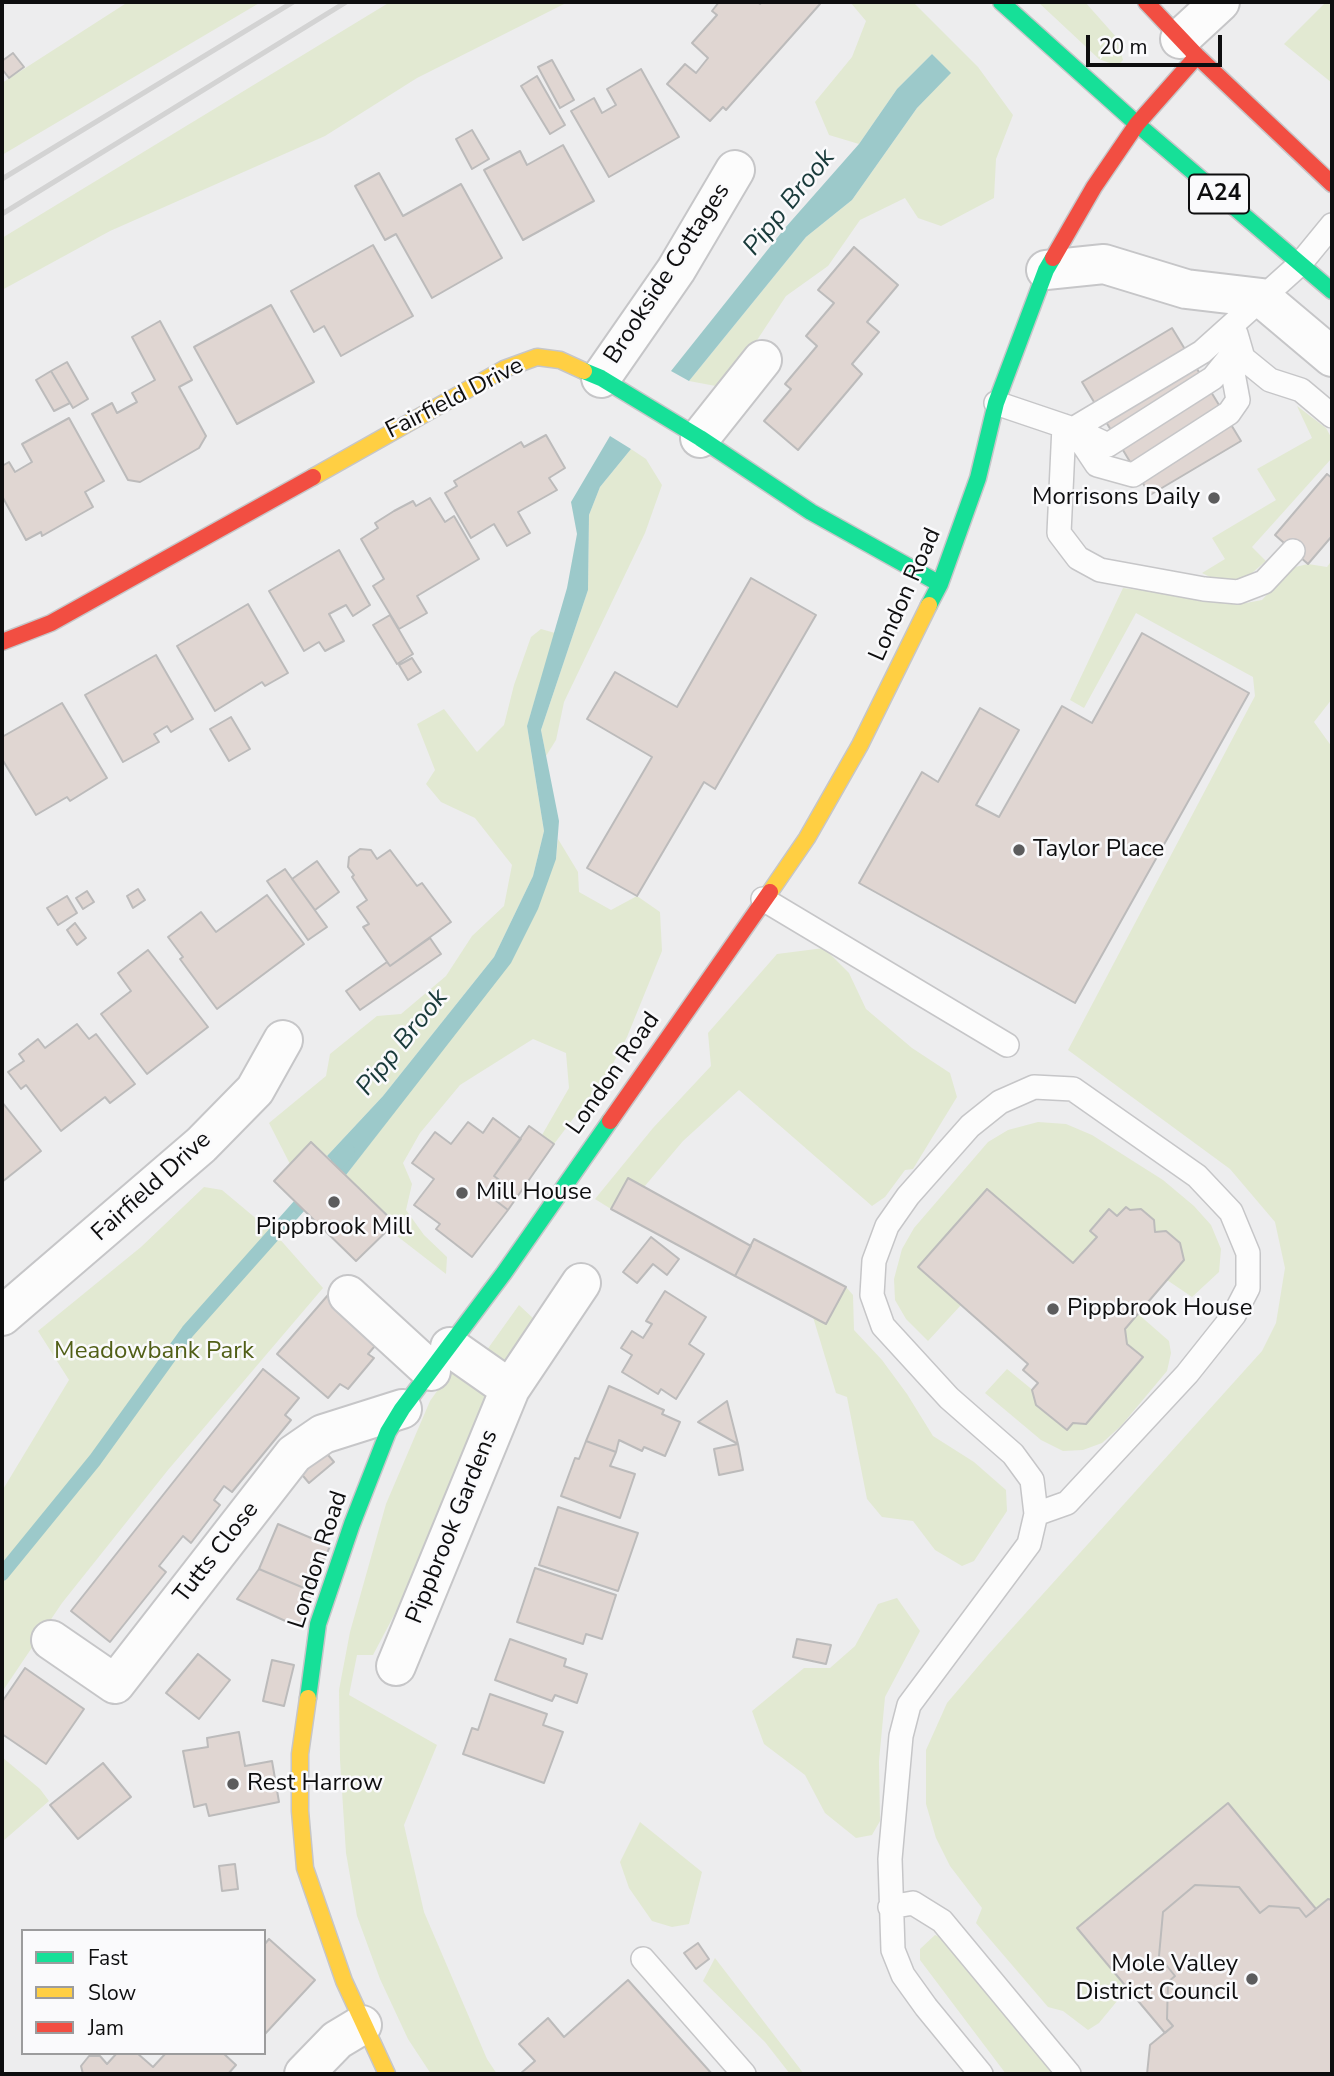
<!DOCTYPE html>
<html>
<head>
<meta charset="utf-8">
<style>
  body { margin:0 }
  #map { position:relative; width:1334px; height:2076px; overflow:hidden; background:#ededee; font-family:"Nunito Sans",sans-serif }
  canvas { display:block }
  .frame { position:absolute; inset:0; border:4px solid #0e0e0f; pointer-events:none }
  .legend { position:absolute; left:21px; top:1929px; width:245px; height:126px; box-sizing:border-box; background:#fafafc; border:2px solid #9c9c9d; margin:0; padding:9px 12px; list-style:none; font-size:21px; color:#0e0e0f }
  .legend li { display:flex; align-items:center; gap:14px; height:35px }
  .legend b { width:35px; border:2px solid #9c9c9d }
  .scale { position:absolute; left:1086px; top:35px; width:136px; height:32px; box-sizing:border-box; border:4px solid #0e0e0f; border-top:0; padding-left:9px; font-size:21px; line-height:24px; white-space:nowrap; color:#0e0e0f; -webkit-text-stroke:5px #fafafc; paint-order:stroke }
</style>
</head>
<body>
<div id="map">
<canvas width="1334" height="2076"></canvas>
<div class="frame"></div>
<ul class="legend">
<li><b style="height:9px;background:#16e098"></b>Fast</li>
<li><b style="height:9px;background:#ffcf43"></b>Slow</li>
<li><b style="height:9px;background:#f24e42"></b>Jam</li>
</ul>
<div class="scale">20 m</div>
</div>
<script>
const g = document.querySelector('canvas').getContext('2d');
g.lineJoin = 'round';
function fill(path, color) { g.fillStyle = color; g.fill(path, 'evenodd'); }
const toPath = rows => new Path2D(rows.map(r => 'M' + r).join(''));
function strokePath(path, color, width, dash) { g.strokeStyle = color; g.lineWidth = width; g.lineCap = dash ? 'butt' : 'round'; g.setLineDash(dash || []); g.stroke(path); }
function label(font, color, halo, rows, align = 'center') {
  g.font = font + ' "Nunito Sans",sans-serif'; g.lineWidth = 5; g.setLineDash([]); g.textBaseline = 'middle'; g.strokeStyle = halo; g.fillStyle = color; for (const [text, x, y, turn = 0] of rows) {
    g.save(); g.translate(x, y); g.rotate((+turn || 0) * Math.PI / 180); g.textAlign = isNaN(turn) ? turn : align; if (halo) g.strokeText(text, 0, 0); g.fillText(text, 0, 0); g.restore();
  }
}
fill(toPath([
  [128,2,261,2,2,155,2,83],
  [390,2,568,2,417,78,325,136,110,231,2,290,2,238],
  [850,2,913,2,978,67,1013,115,996,159,994,198,941,226,918,218,905,198,860,220,828,266,786,296,744,360,721,387,689,381,806,237,852,200,917,108,950,73,932,54,897,89,859,144,829,135,815,102,852,57,866,21],
  [1038,2,1085,2,1117,38,1123,60,1117,66,1099,59],
  [1326,2,1332,2,1332,83,1284,44],
  [1297,406,1326,428,1332,439,1331,459,1252,547,1266,561,1252,573,1237,580,1212,578,1202,573,1225,559,1212,538,1276,500,1257,469,1312,438],
  [631,449,646,459,662,485,645,533,564,702,556,740,546,756,541,730,588,590,589,515,600,487],
  [1332,560,1332,699,1314,722,1332,747,1332,1900,1328,1900,1316,1909,1228,1804,1078,1929,1127,1989,1099,2023,1088,2030,1063,2011,1048,2007,976,1923,982,1908,950,1866,936,1838,926,1804,926,1750,947,1703,987,1656,1262,1351,1276,1323,1285,1268,1275,1222,1230,1169,1068,1050,1255,696,1253,677,1136,613,1084,708,1070,700,1123,588,1246,603,1262,600,1291,568,1308,564,1327,567],
  [541,629,555,633,527,726,544,831,533,876,494,957,383,1096,327,1156,311,1142,290,1164,269,1123,326,1076,330,1054,377,1016,401,1014,446,976,472,936,504,906,512,865,475,818,441,802,426,784,435,770,417,724,444,709,477,752,504,725,514,685,531,637],
  [558,839,578,872,579,892,611,910,637,896,660,912,662,951,627,1037,609,1071,554,1144,542,1135,569,1088,566,1053,533,1039,460,1085,420,1133,403,1163,412,1184,406,1210,424,1235,447,1257,446,1274,388,1229,394,1222,346,1175,419,1079,556,859],
  [824,948,849,973,866,1009,912,1048,950,1073,957,1097,913,1169,905,1170,885,1197,872,1206,739,1090,683,1141,644,1187,628,1179,611,1209,595,1199,653,1128,711,1066,708,1033,777,954],
  [1038,1122,1066,1124,1092,1135,1163,1180,1194,1206,1211,1225,1221,1249,1219,1272,1192,1297,1167,1280,1184,1260,1180,1243,1166,1231,1155,1232,1154,1220,1141,1209,1130,1210,1126,1207,1117,1216,1109,1209,1090,1230,1097,1237,1073,1263,987,1189,918,1267,961,1305,928,1341,906,1319,895,1300,894,1279,902,1249,914,1228,988,1142,1008,1130],
  [204,1187,222,1190,277,1236,323,1288,168,1470,62,1603,2,1692,2,1491,69,1380,38,1331,141,1247],
  [846,1287,853,1295,854,1330,882,1360,907,1394,933,1436,974,1462,1006,1490,1007,1511,974,1561,962,1566,935,1550,913,1521,882,1517,867,1499,847,1397,836,1393,813,1317,826,1324],
  [519,1305,535,1320,418,1570,373,1655,357,1655,349,1695,437,1745,404,1825,424,1912,487,2059,497,2074,431,2074,408,2039,380,1979,357,1916,346,1853,340,1760,339,1690,350,1632,386,1504,430,1401,452,1370,484,1354],
  [1137,1313,1169,1341,1171,1353,1167,1371,1121,1426,1102,1443,1083,1450,1063,1451,1041,1440,985,1393,1007,1369,1073,1423,1086,1424,1142,1358,1127,1344,1125,1329],
  [897,1598,920,1631,885,1697,879,1761,880,1821,872,1835,856,1838,825,1813,805,1775,764,1744,752,1711,804,1668,830,1668,855,1646,878,1604],
  [2,1757,40,1789,49,1801,2,1842],
  [640,1822,702,1872,689,1924,672,1927,652,1921,629,1888,620,1862],
  [935,1935,949,1941,1053,2074,1006,2074,920,1960,920,1949],
  [715,1958,804,2074,790,2074,765,2042,703,1981]
]), '#e2e9d2');
fill(toPath([
  [932,54,951,73,917,108,852,200,806,237,689,381,671,371,785,228,859,144,897,89],
  [610,436,631,449,600,487,589,515,588,590,541,730,559,821,556,859,538,909,511,963,346,1175,327,1156,383,1096,494,957,533,876,544,831,527,726,567,588,577,534,571,502]
]), '#9cc9ca');
strokePath(toPath([
  [2,1574,95,1460,188,1331,348,1151]
]), '#9cc9ca', 14);
const building = toPath([
  [719,2,757,2,760,4,762,2,817,2,820,4,726,110,723,107,710,121,667,84,685,64,696,73,708,58,692,43,717,15,712,11,719,2],
  [13,53,24,67,9,78,2,69,2,61,13,53],
  [552,60,574,100,560,108,538,67,552,60],
  [641,69,679,137,609,177,571,111,594,98,602,113,616,105,607,89,641,69],
  [537,76,565,125,550,134,521,86,537,76],
  [472,130,489,159,472,169,456,139,472,130],
  [563,145,594,201,523,240,484,170,520,151,527,165,563,145],
  [379,173,403,216,461,184,502,258,432,298,396,234,385,240,355,186,379,173],
  [373,245,413,316,341,356,324,326,314,332,291,291,373,245],
  [854,247,898,285,867,322,879,332,852,364,862,374,798,450,764,421,791,389,785,384,817,346,806,336,834,303,818,290,854,247],
  [271,305,314,382,237,424,194,347,271,305],
  [160,321,192,380,179,387,206,436,199,448,140,482,128,480,92,414,112,403,117,413,137,402,132,393,155,380,132,337,160,321],
  [1172,328,1241,441,1150,495,1082,382,1172,328],
  [67,362,88,399,73,408,51,371,67,362],
  [51,371,70,403,54,411,36,380,51,371],
  [69,418,104,481,85,492,93,507,42,536,41,532,26,540,2,496,2,466,9,462,15,472,32,462,22,444,69,418],
  [546,435,565,468,549,478,557,490,518,512,530,533,507,546,494,524,471,538,445,493,457,486,454,481,521,442,524,447,546,435],
  [1327,474,1332,478,1332,536,1308,564,1275,535,1327,474],
  [430,498,445,522,454,516,479,559,417,596,427,613,399,629,373,586,384,579,361,539,378,528,375,523,394,511,413,501,416,506,430,498],
  [339,550,370,605,353,616,346,605,329,614,344,641,325,651,319,642,304,651,269,591,339,550],
  [751,578,816,615,715,789,704,782,637,896,587,868,652,757,587,719,615,672,677,707,751,578],
  [248,604,288,673,265,686,262,682,215,711,177,646,248,604],
  [390,615,413,654,397,664,373,625,390,615],
  [1142,633,1249,693,1075,1003,859,883,922,772,938,782,980,708,1019,730,976,805,999,817,1062,706,1092,723,1142,633],
  [156,655,193,719,171,732,167,726,154,734,159,742,123,762,85,695,156,655],
  [412,658,421,672,408,680,399,665,412,658],
  [62,703,107,778,70,801,67,797,36,815,2,759,2,737,62,703],
  [231,717,250,749,229,761,210,729,231,717],
  [360,849,371,850,377,859,390,850,417,886,422,883,451,922,390,966,363,927,369,924,357,907,367,900,352,877,354,875,348,867,349,857,360,849],
  [317,861,339,892,315,910,292,879,317,861],
  [285,869,327,927,308,940,267,881,285,869],
  [138,889,145,900,133,908,127,896,138,889],
  [87,891,94,902,83,909,76,898,87,891],
  [267,895,304,944,217,1009,180,959,183,957,168,937,201,912,216,932,267,895],
  [67,896,77,913,58,925,47,908,67,896],
  [75,923,86,938,77,945,67,930,75,923],
  [430,938,441,954,360,1010,346,991,387,962,390,966,430,938],
  [148,950,208,1027,147,1074,101,1014,131,991,118,973,148,950],
  [77,1024,89,1039,96,1034,135,1084,110,1103,105,1097,61,1131,26,1085,21,1089,8,1072,24,1061,19,1054,38,1039,45,1048,77,1024],
  [2,1102,41,1151,2,1182,2,1102],
  [493,1118,521,1139,494,1176,506,1185,495,1200,508,1210,472,1257,436,1229,440,1224,414,1205,434,1179,412,1163,435,1132,451,1144,468,1122,483,1133,493,1118],
  [529,1126,554,1144,508,1210,495,1200,506,1185,494,1176,529,1126],
  [311,1142,395,1223,356,1261,274,1181,311,1142],
  [628,1178,751,1246,735,1276,611,1209,628,1178],
  [987,1189,1073,1263,1097,1237,1090,1231,1109,1209,1117,1216,1126,1207,1130,1210,1141,1209,1154,1220,1155,1232,1166,1231,1180,1243,1184,1260,1125,1329,1127,1344,1143,1357,1086,1424,1073,1423,1067,1430,1036,1405,1032,1390,1038,1383,1023,1370,1028,1364,918,1267,987,1189],
  [651,1237,679,1259,667,1275,653,1264,637,1283,623,1272,651,1237],
  [754,1239,846,1287,826,1324,735,1276,754,1239],
  [665,1291,706,1317,689,1344,704,1354,676,1399,661,1389,658,1394,622,1372,632,1355,621,1348,632,1331,643,1338,652,1324,646,1321,665,1291],
  [328,1295,381,1339,368,1354,374,1358,348,1389,340,1384,328,1398,277,1354,328,1295],
  [263,1369,299,1398,285,1415,291,1420,232,1492,224,1486,214,1500,220,1505,191,1543,183,1536,159,1566,166,1572,110,1642,71,1611,263,1369],
  [609,1386,664,1410,662,1414,680,1422,665,1456,644,1447,642,1451,619,1440,616,1452,586,1441,609,1386],
  [727,1401,738,1444,698,1422,727,1401],
  [586,1441,616,1452,610,1466,635,1474,620,1518,561,1496,575,1458,579,1459,586,1441],
  [738,1444,743,1470,719,1475,714,1449,738,1444],
  [323,1449,334,1462,309,1483,298,1470,323,1449],
  [558,1507,638,1533,618,1591,539,1565,558,1507],
  [278,1524,330,1546,311,1591,259,1569,278,1524],
  [535,1568,616,1595,602,1639,586,1634,583,1644,517,1622,535,1568],
  [259,1569,311,1591,303,1629,237,1599,259,1569],
  [510,1639,566,1659,564,1666,587,1674,577,1703,555,1695,552,1701,495,1680,510,1639],
  [797,1639,831,1645,826,1664,793,1657,797,1639],
  [198,1654,230,1680,199,1719,166,1693,198,1654],
  [272,1660,294,1665,284,1706,263,1701,272,1660],
  [25,1668,84,1709,46,1764,2,1734,2,1702,25,1668],
  [490,1694,547,1714,543,1725,563,1732,544,1783,463,1754,472,1728,478,1730,490,1694],
  [239,1732,245,1766,272,1761,279,1802,209,1816,206,1804,194,1807,183,1751,208,1747,207,1738,239,1732],
  [103,1763,131,1797,78,1839,50,1805,103,1763],
  [1228,1803,1316,1909,1306,1917,1299,1908,1269,1906,1260,1913,1239,1887,1195,1885,1163,1912,1159,1956,1175,1976,1168,1982,1167,2019,1173,2026,1165,2033,1077,1928,1228,1803],
  [235,1864,238,1889,222,1891,219,1866,235,1864],
  [1195,1885,1239,1887,1260,1913,1269,1906,1299,1908,1306,1917,1328,1899,1332,1900,1332,2074,1147,2074,1150,2045,1173,2026,1167,2019,1168,1982,1175,1976,1159,1956,1163,1912,1195,1885],
  [269,1939,315,1980,264,2035,264,1945,269,1939],
  [698,1943,709,1959,696,1969,684,1953,698,1943],
  [628,1980,712,2074,520,2074,535,2061,519,2044,548,2018,564,2037,628,1980],
  [117,2053,137,2053,153,2067,166,2053,223,2053,236,2065,228,2074,83,2074,81,2066,89,2056,100,2056,107,2064,117,2053]
]);
fill(building, '#e0d6d2');
strokePath(building, '#bcbbbb', 2);
const lane = toPath([
  [1236,334,1243,358,1270,380,1301,390,1332,416],
  [996,403,1073,429,1202,352,1300,264,1332,225],
  [1064,426,1059,533,1078,558,1100,570,1204,589,1238,592,1264,582,1293,551],
  [1073,429,1097,465,1133,475,1229,413,1238,400,1230,357],
  [1076,430,1108,445,1213,378,1230,357,1231,348],
  [763,899,1007,1045],
  [890,1907,913,1903,942,1921,1069,2074],
  [643,1959,744,2074],
  [981,2074,926,2007,903,1975,893,1950,890,1859,901,1736,909,1705,1029,1544,1036,1514,1032,1480,1013,1454,949,1398,883,1326,872,1295,874,1261,887,1226,908,1196,970,1126,1000,1102,1034,1087,1073,1089,1197,1176,1231,1212,1248,1253,1248,1288,1234,1315,1187,1374,1067,1503,1036,1514]
]);
const street = toPath([
  [1180,39,1220,2],
  [1046,270,1104,264,1186,289,1262,298,1332,357],
  [601,378,676,270,735,170],
  [700,438,762,360],
  [348,1295,431,1371],
  [2,1316,201,1145,255,1090,283,1040],
  [510,1389,581,1283],
  [51,1640,115,1684,294,1454,323,1434,402,1409],
  [396,1666,510,1389,450,1347],
  [304,2074,337,2040,362,2025]
]);
const fast = toPath([
  [1001,2,1137,124,1332,291],
  [584,371,601,378,700,438,811,512,940,584],
  [929,605,940,584,978,478,996,403,1046,270,1053,258],
  [308,1698,318,1624,352,1524,388,1432,402,1409,504,1273,610,1121]
]);
const slow = toPath([
  [313,477,504,369,537,357,560,360,584,371],
  [770,892,807,838,860,745,929,605],
  [308,1698,300,1754,300,1811,305,1868,344,1981,387,2074]
]);
const jam = toPath([
  [1146,2,1197,56,1332,184],
  [1053,258,1094,187,1137,124,1197,56],
  [2,642,51,623,313,477],
  [610,1121,770,892]
]);
strokePath(lane, '#c6c6c8', 26);
strokePath(street, '#c6c6c8', 42);
strokePath(fast, '#c6c6c8', 19);
strokePath(slow, '#c6c6c8', 19);
strokePath(jam, '#c6c6c8', 19);
strokePath(lane, '#fcfcfc', 23);
strokePath(street, '#fcfcfc', 38);
strokePath(fast, '#16e098', 16);
strokePath(slow, '#ffcf43', 16);
strokePath(jam, '#f24e42', 16);
strokePath(toPath([
  [2,179,293,2],
  [2,214,346,2]
]), '#d3d3d3', 5);
for (const [x, y, r, color] of [
  [1214,498,7,"#5c5c5d"],
  [1019,850,7,"#5c5c5d"],
  [462,1193,7,"#5c5c5d"],
  [334,1202,7,"#5c5c5d"],
  [1053,1309,7,"#5c5c5d"],
  [233,1784,7,"#5c5c5d"],
  [1252,1979,7,"#5c5c5d"]
]) { const dot = new Path2D(); dot.arc(x, y, r, 0, 2 * Math.PI); g.fillStyle = color; g.fill(dot); strokePath(dot, '#fafafc', 2.5); }
for (const [x, y, w] of [
  [1219,194,60]
]) { const box = new Path2D(); box.roundRect(x - w / 2, y - 19.5, w, 39, 5); g.fillStyle = '#fafafc'; g.fill(box); strokePath(box, '#0e0e0f', 2); }
label('bold 23px', '#0e0e0f', null, [
  ["A24",1219,194]
]);
label('24px', '#0e0e0f', '#fafafc', [
  ["Brookside Cottages",668,274,-57],
  ["Fairfield Drive",455,399,-27],
  ["London Road",906,595,-66],
  ["London Road",614,1074,-55],
  ["Fairfield Drive",152,1187,-42],
  ["Pippbrook Gardens",453,1527,-68],
  ["Tutts Close",217,1553,-52],
  ["London Road",319,1560,-72]
]);
label('24px', '#0e0e0f', '#fafafc', [
  ["Morrisons Daily",1200,498,"right"],
  ["Taylor Place",1033,850],
  ["Mill House",476,1193],
  ["Pippbrook Mill",334,1228,"center"],
  ["Pippbrook House",1067,1309],
  ["Rest Harrow",247,1784],
  ["Mole Valley",1238,1965,"right"],
  ["District Council",1238,1993,"right"]
], 'left');
label('24px', '#515f17', '#fafafc', [
  ["Meadowbank Park",154,1352]
]);
label('italic 26px', '#193a3a', '#fafafc', [
  ["Pipp Brook",790,203,-51],
  ["Pipp Brook",403,1043,-51]
]);
</script>
</body>
</html>
